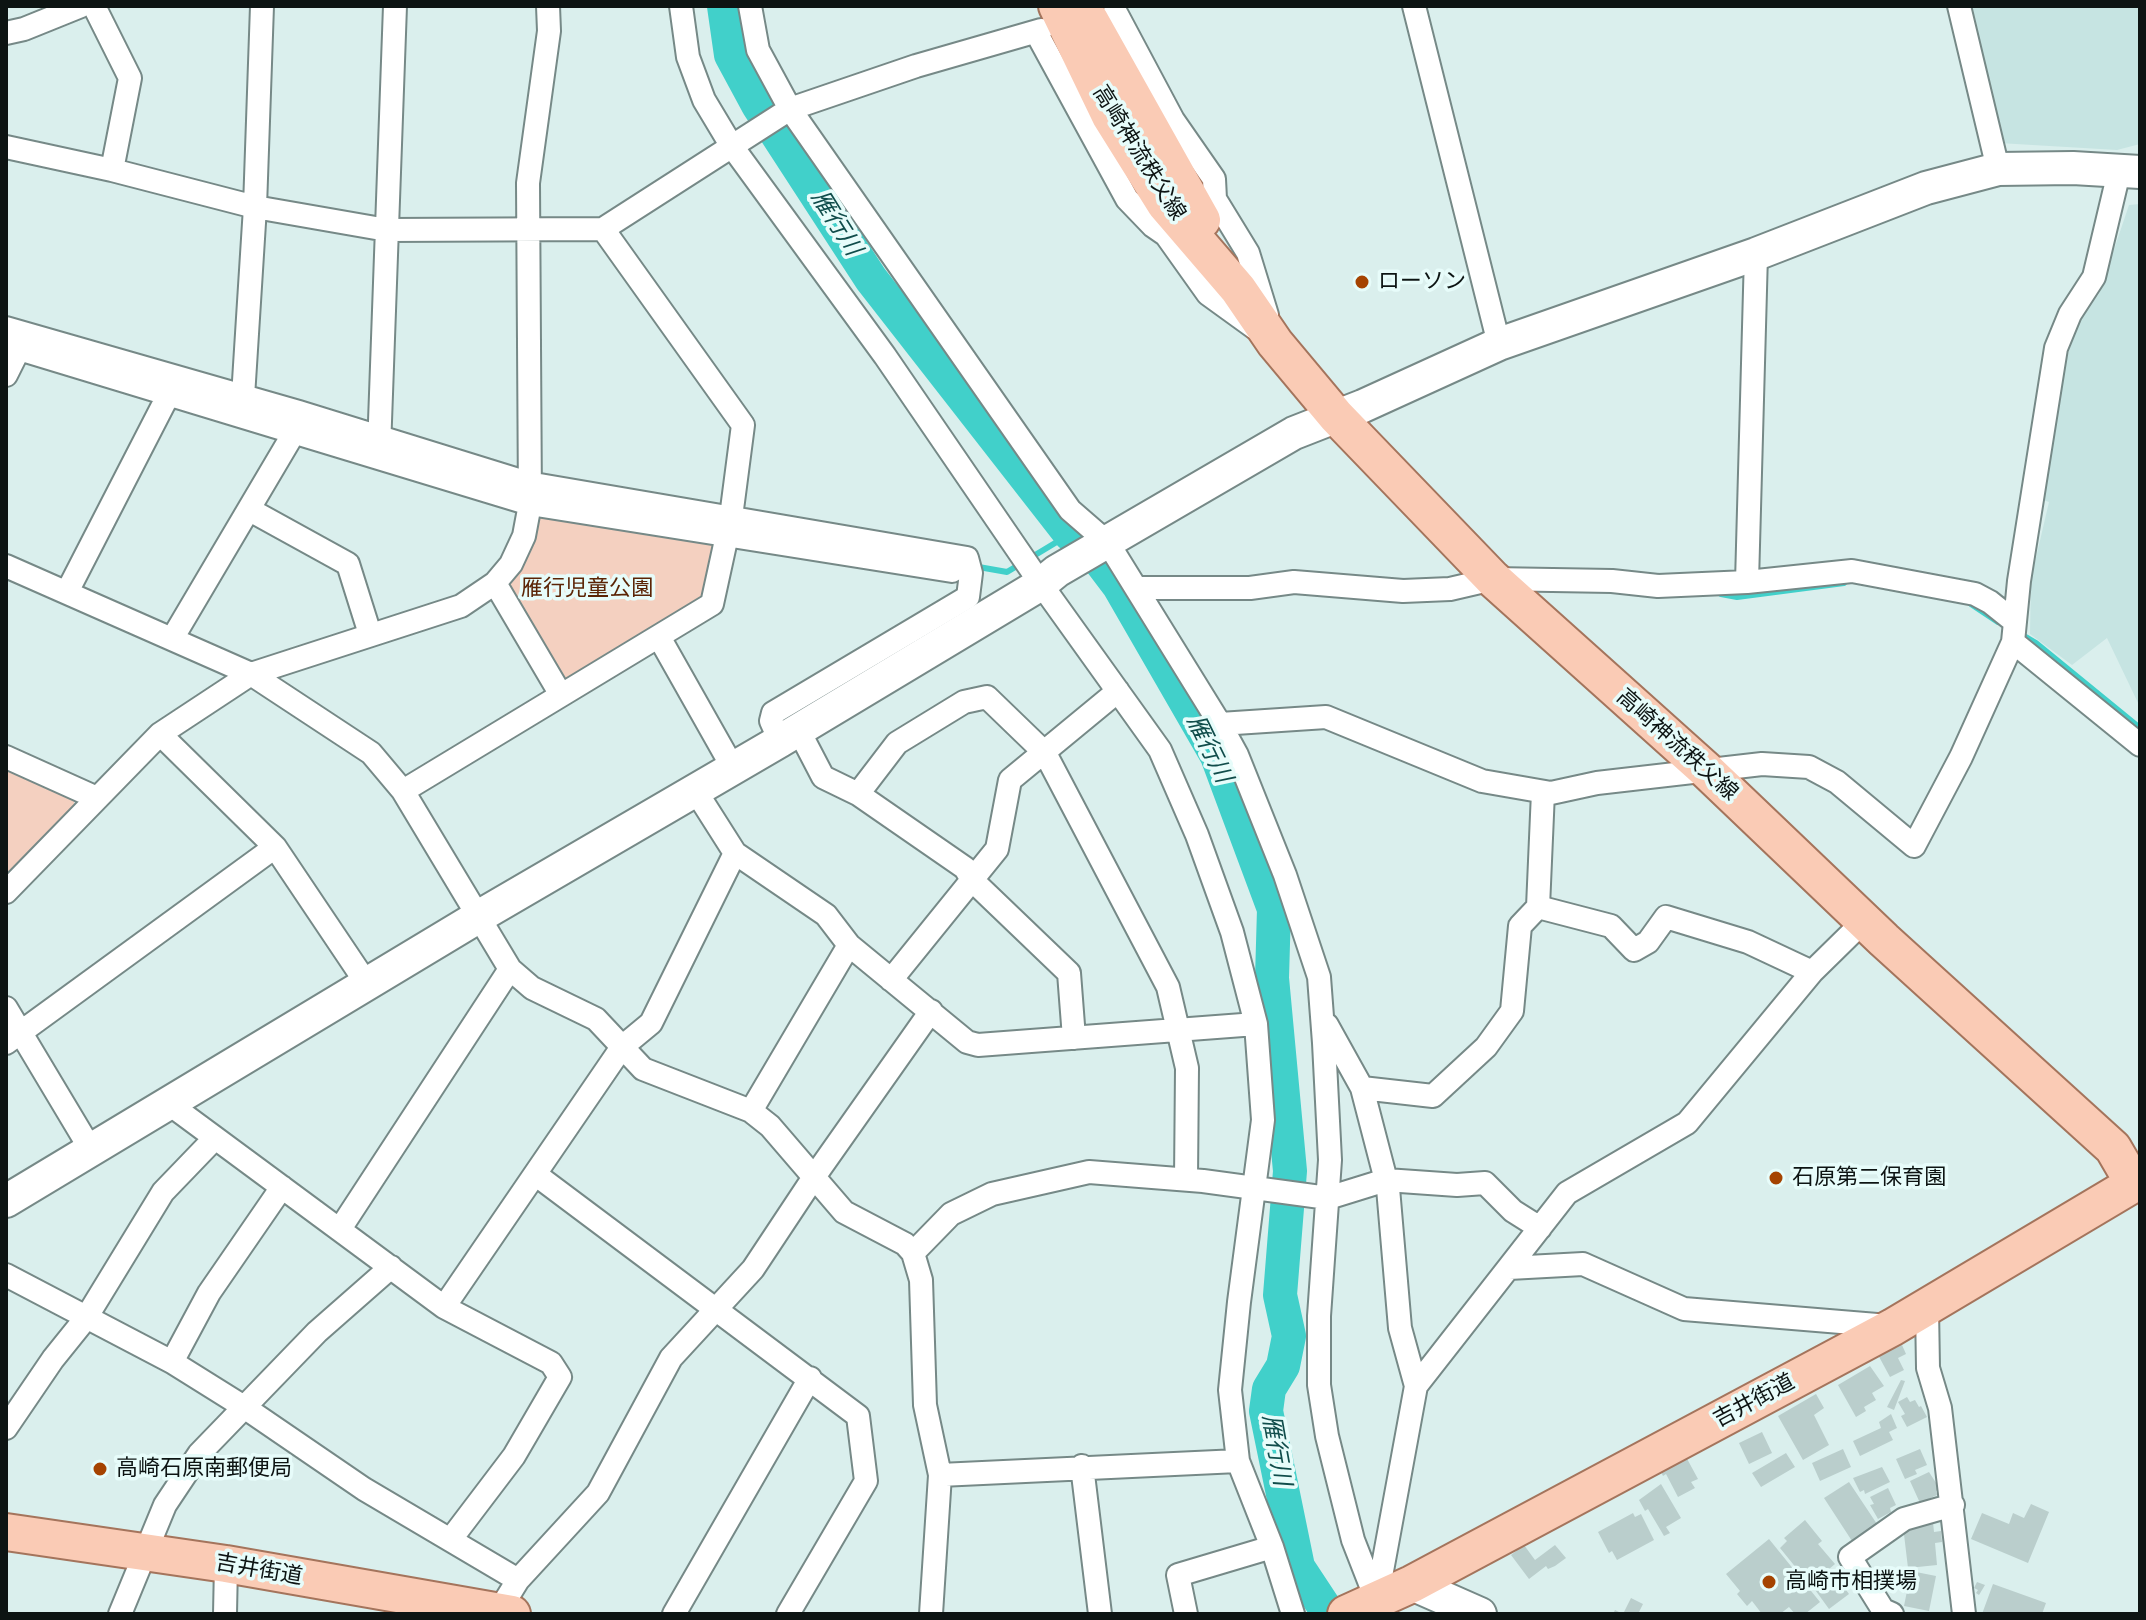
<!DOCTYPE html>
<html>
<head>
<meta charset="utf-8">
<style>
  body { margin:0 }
  #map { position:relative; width:2146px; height:1620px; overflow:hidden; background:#daefed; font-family:"IBM Plex Sans",sans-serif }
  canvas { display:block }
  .frame { position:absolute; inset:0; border:8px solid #0d1413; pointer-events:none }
</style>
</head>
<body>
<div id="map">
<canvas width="2146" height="1620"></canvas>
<div class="frame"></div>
</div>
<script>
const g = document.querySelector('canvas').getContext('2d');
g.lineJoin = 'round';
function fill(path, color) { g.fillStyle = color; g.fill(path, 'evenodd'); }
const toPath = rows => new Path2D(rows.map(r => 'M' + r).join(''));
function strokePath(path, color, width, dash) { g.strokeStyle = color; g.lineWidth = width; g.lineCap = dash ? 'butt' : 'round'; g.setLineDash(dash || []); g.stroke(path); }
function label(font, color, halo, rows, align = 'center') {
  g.font = font + ' "IBM Plex Sans","Noto Sans JP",sans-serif'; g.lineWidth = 7; g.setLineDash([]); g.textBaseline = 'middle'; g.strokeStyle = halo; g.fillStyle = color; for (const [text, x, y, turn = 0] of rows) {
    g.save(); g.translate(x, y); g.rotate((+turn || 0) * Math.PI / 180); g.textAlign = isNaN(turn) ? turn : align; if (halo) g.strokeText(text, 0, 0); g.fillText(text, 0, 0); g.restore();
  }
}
fill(toPath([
  [1967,6,2140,6,2140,144,2117,150,1999,143],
  [2140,204,2140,707,2107,638,2072,665,2030,634,2031,579,2049,502,2043,500,2067,357,2079,319,2099,294,2129,205]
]), '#c6e4e2');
fill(toPath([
  [544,513,708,538,713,546,704,595,568,680,558,678,509,589,537,517],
  [6,766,75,797,73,811,6,877]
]), '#f4d0c0');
strokePath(toPath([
  [973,566,1007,572,1070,534],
  [1721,594,1737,597,1844,583],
  [1971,604,1998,622],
  [2019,633,2036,643,2140,728]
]), '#41d0ca', 6);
strokePath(toPath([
  [724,6,731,55,758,105,871,279,1070,534,1100,561,1119,586,1217,756,1274,909,1272,978,1290,1171,1280,1295,1289,1336,1283,1366,1269,1389,1266,1411,1298,1567,1329,1614]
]), '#41d0ca', 34);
fill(toPath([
  [1893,1344,1896,1348,1902,1345,1906,1354,1898,1358,1904,1370,1890,1377,1877,1353],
  [1870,1366,1884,1386,1872,1393,1876,1400,1864,1407,1866,1411,1856,1417,1838,1385],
  [1901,1380,1905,1381,1894,1410,1887,1407],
  [1816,1394,1824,1408,1814,1415,1829,1445,1803,1460,1778,1416],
  [1907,1397,1910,1402,1915,1400,1919,1407,1921,1406,1927,1417,1907,1427,1901,1416,1905,1414,1898,1402],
  [1891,1414,1897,1428,1889,1432,1893,1440,1860,1456,1853,1441,1881,1428,1879,1422],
  [1762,1432,1772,1453,1749,1464,1739,1443],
  [1843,1449,1851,1467,1820,1481,1812,1463],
  [1920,1449,1927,1465,1915,1470,1917,1474,1905,1479,1896,1459],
  [1786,1453,1795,1467,1761,1487,1752,1473],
  [1685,1455,1698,1479,1691,1482,1695,1488,1678,1497,1666,1474,1663,1476,1659,1468],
  [1882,1467,1890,1482,1865,1494,1864,1490,1860,1492,1853,1478],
  [1929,1472,1940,1489,1936,1491,1937,1495,1920,1503,1910,1481],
  [1849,1482,1877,1524,1852,1541,1824,1498],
  [1661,1484,1681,1518,1666,1527,1670,1533,1664,1536,1648,1509,1645,1511,1639,1500],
  [1888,1488,1896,1505,1890,1508,1891,1512,1878,1519,1870,1505,1874,1504,1870,1497],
  [2031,1504,2049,1512,2028,1563,1971,1539,1982,1513,2009,1524,2013,1513,2024,1518],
  [1633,1513,1635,1517,1641,1514,1654,1540,1617,1560,1612,1551,1609,1553,1598,1532],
  [1805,1520,1822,1541,1818,1544,1835,1564,1810,1585,1780,1548,1787,1541,1784,1538],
  [1933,1522,1934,1532,1941,1531,1942,1542,1935,1543,1937,1565,1908,1568,1903,1526],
  [1769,1539,1820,1602,1805,1614,1795,1614,1789,1607,1780,1614,1762,1614,1752,1601,1747,1606,1737,1594,1740,1591,1726,1574],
  [1524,1545,1535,1560,1555,1545,1566,1558,1555,1566,1548,1569,1546,1566,1529,1579,1511,1555],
  [1911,1571,1936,1576,1929,1611,1904,1606],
  [1833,1572,1849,1594,1829,1609,1813,1587],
  [1977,1582,1985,1585,1979,1595,1976,1593,1978,1590,1974,1588],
  [1993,1584,2046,1603,2042,1614,1982,1614],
  [1631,1598,1643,1604,1638,1614,1613,1614,1615,1610,1623,1614]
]), '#bacecc');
const street = toPath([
  [94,6,130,78,112,170],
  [681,6,688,57,704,100,731,145,885,356,1041,584,1160,750,1197,835,1232,932,1256,1024,1263,1120,1239,1302,1230,1390,1238,1461,1272,1547,1293,1614],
  [750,6,758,50,790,109,1070,510,1108,543,1220,724,1237,755,1285,875,1319,977,1324,1043,1330,1160,1319,1316,1319,1385,1327,1436,1353,1540,1380,1609],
  [1414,6,1499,344],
  [1959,6,1998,169],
  [1115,11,1173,120,1214,179,1215,199,1248,253,1267,315],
  [1036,32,1127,199,1153,226,1166,235,1208,294,1255,328],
  [6,33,24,29,81,6],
  [6,147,112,170,255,207,387,230,603,229,790,109,916,66,1041,30],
  [6,328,299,412,528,483,967,558,971,573,968,597,773,713,771,721,780,741],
  [6,345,530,504,952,571],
  [6,375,25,337],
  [239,408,243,397,255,207,262,6],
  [379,449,395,6],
  [250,510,348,564,370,634],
  [6,566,251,674,371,753,403,791,510,969,532,988,596,1019,643,1069,751,1111,770,1126,844,1212,905,1244,913,1253],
  [1747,582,1756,254],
  [495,583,561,695],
  [1136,588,1250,588,1294,582,1403,591,1450,589,1493,579,1612,581,1658,586,1747,582,1852,571,1975,594,1990,602,2015,622],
  [67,592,174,384],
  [659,637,733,768],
  [172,639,295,431,298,418],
  [2013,642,2140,745],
  [1220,724,1326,717,1482,781,1551,793,1597,783,1762,764,1809,767,1837,782,1914,846,1961,757,2013,642,2019,581,2056,348,2070,314,2094,277,2119,172],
  [798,729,823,777,858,794],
  [160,734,275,847,367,984],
  [6,757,97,798],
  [695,790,735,853,826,915,849,945,967,1042,978,1045,1256,1024],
  [403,791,712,604,731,517,743,425,603,229],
  [6,892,160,734,251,674,461,606,495,583,511,564,524,536,530,504,528,183,549,31,548,6],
  [1538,907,1611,926,1634,950,1648,942,1666,917,1748,942,1812,972],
  [891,980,997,849,1010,780,1118,691],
  [6,1008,91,1150],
  [1327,1025,1362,1088,1388,1188,1400,1328,1416,1386],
  [1074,1038,1069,973,972,880,965,868,858,794,897,743,964,702,987,697,1045,753,1168,987,1187,1068,1186,1179],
  [6,1043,275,847],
  [1362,1088,1433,1096,1486,1047,1512,1011,1520,926,1538,907,1543,792],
  [168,1103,444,1307,551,1363,560,1377,514,1456,451,1539],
  [751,1111,849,945],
  [535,1174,858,1416,866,1481,788,1614],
  [340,1229,510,969],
  [1509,1268,1583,1264,1684,1309,1889,1326],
  [6,1275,172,1362,244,1407,364,1489,518,1580],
  [444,1307,622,1047,651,1023,735,853],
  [1927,1308,1928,1368,1940,1408,1964,1614],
  [172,1362,209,1293,282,1187],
  [6,1428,53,1359,86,1318,163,1192,215,1138],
  [1082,1466,1100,1614],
  [940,1475,1238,1461],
  [1377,1598,1416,1386,1567,1193,1687,1123,1812,972,1864,921],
  [120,1614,165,1505,199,1454,317,1332,391,1267],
  [225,1614,226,1564],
  [497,1614,518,1580,598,1493,671,1358,753,1269,814,1177,931,1011],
  [674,1614,810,1378],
  [931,1614,940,1475,925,1405,921,1280,913,1253,951,1214,992,1194,1089,1172,1203,1181,1328,1198,1386,1180,1457,1185,1485,1183,1513,1211,1540,1228],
  [1186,1614,1178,1575,1272,1547],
  [1892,1614,1883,1610,1850,1557,1904,1519,1953,1505]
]);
const secondary = toPath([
  [6,1201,478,917,780,741,1041,584,1057,571,1294,433,1363,406,1499,344,1756,254,1926,188,1998,169,2073,168,2140,172],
  [1412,1584,1480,1614]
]);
const primary = toPath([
  [1057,6,1110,116,1165,204,1238,289,1275,343,1336,416,1493,579,1706,770,1884,940,2113,1148,2134,1184],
  [1090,20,1202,220],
  [6,1532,226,1564,512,1614],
  [1346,1614,1412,1584,1893,1327,2140,1180]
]);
strokePath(street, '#768987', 26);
strokePath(secondary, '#768987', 36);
strokePath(primary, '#a4745c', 40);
strokePath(street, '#fff', 22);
strokePath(secondary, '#fff', 32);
strokePath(primary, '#facbb5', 36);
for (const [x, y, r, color] of [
  [1362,282,8,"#a54301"],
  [1776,1178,8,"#a54301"],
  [100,1469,8,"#a54301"],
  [1769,1582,8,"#a54301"]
]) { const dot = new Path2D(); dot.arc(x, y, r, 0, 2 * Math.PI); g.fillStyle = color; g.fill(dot); strokePath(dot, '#e7fcfa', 3); }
label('22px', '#0d1413', '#e7fcfa', [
  ["高崎神流秩父線",1139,153,58],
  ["高崎神流秩父線",1677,745,42],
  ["吉井街道",1754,1401,-28],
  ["吉井街道",259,1570,10]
]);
label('22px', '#0d1413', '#e7fcfa', [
  ["ローソン",1378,282],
  ["石原第二保育園",1792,1178],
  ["高崎石原南郵便局",116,1469],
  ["高崎市相撲場",1785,1582]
], 'left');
label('22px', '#5b2405', '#e7fcfa', [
  ["雁行児童公園",587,589]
]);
label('italic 24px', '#104d4b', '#e7fcfa', [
  ["雁行川",836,223,58],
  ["雁行川",1209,749,64],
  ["雁行川",1276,1450,80]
]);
</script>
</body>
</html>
